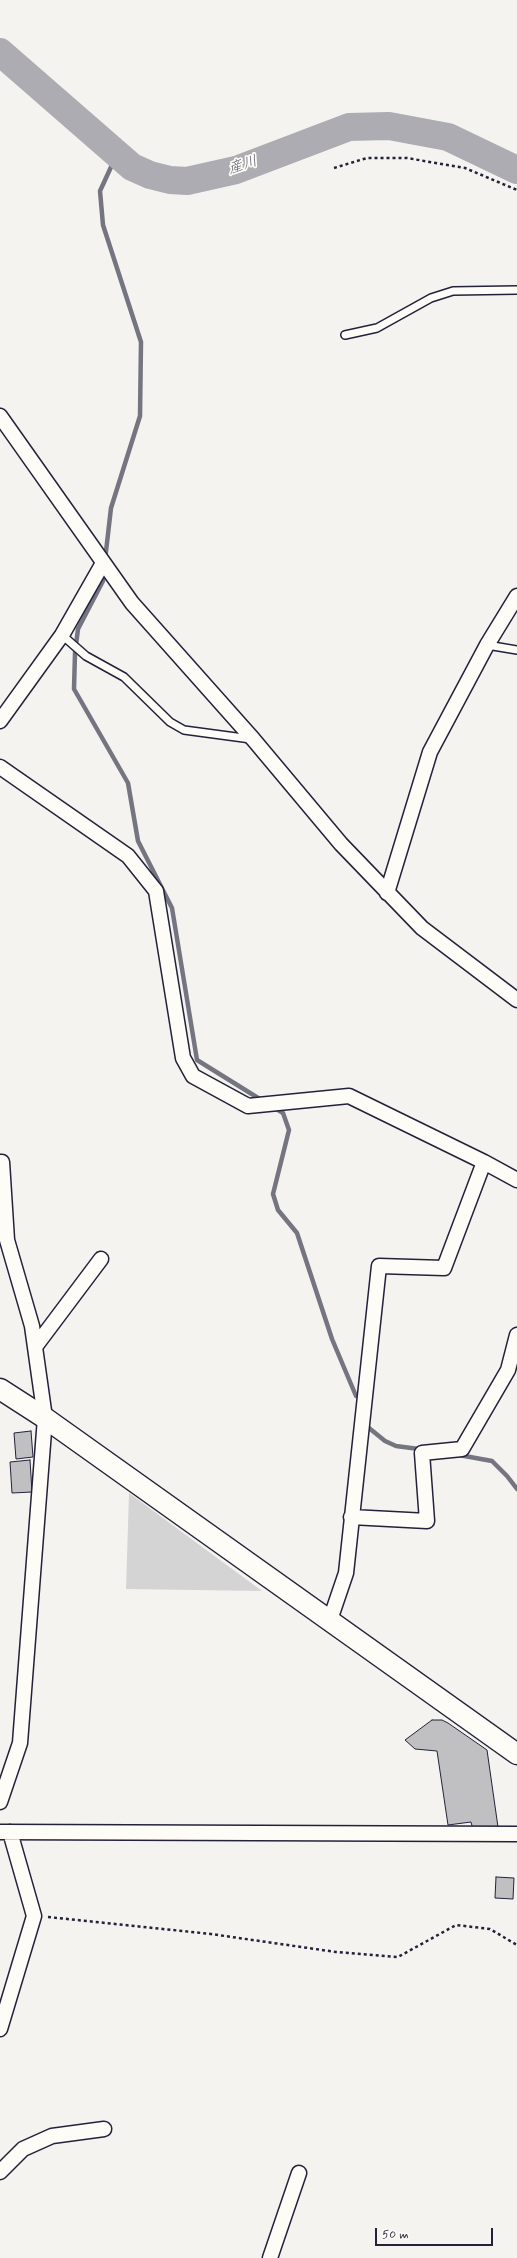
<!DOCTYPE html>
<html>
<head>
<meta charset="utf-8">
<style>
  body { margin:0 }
  #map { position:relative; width:517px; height:2258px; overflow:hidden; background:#f4f3ef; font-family:Mynerve,sans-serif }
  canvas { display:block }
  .scale { position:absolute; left:375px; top:2228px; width:118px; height:18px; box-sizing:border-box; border:2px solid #22223b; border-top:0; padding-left:5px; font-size:12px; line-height:14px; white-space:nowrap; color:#22223b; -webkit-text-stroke:3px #fdfcf7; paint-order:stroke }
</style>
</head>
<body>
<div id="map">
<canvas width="517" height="2258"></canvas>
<div class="scale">50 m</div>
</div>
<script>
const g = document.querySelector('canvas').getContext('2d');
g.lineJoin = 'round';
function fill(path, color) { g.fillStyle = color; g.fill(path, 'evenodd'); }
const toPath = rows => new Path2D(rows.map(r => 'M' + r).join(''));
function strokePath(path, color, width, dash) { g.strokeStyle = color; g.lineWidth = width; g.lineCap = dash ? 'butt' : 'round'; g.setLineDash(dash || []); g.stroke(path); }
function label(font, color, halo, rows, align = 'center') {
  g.font = font + ' Mynerve,"Klee One",sans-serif'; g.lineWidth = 3.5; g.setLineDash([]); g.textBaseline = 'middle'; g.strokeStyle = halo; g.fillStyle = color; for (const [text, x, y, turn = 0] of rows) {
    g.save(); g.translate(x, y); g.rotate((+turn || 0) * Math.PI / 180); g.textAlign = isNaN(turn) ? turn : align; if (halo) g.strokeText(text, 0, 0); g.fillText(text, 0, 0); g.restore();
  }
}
fill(toPath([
  [129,1493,262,1591,126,1589]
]), '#d5d4d5');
strokePath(toPath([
  [105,560,111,508,140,416,141,342,103,225,100,191,117,154],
  [104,571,103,581,78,629,75,653,74,689,128,783,138,841,172,908,197,1060,263,1101],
  [273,1107,283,1113,289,1130,273,1194,278,1210,297,1233,332,1339,356,1396],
  [369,1428,385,1441,396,1446,419,1449],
  [459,1455,492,1461,507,1476,517,1489]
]), '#757582', 4.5);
strokePath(toPath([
  [0,52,132,167,150,175,170,180,187,181,236,170,349,127,389,126,448,137,517,170]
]), '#acacb2', 28);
const building = toPath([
  [31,1431,33,1457,16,1459,14,1433,31,1431],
  [30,1460,32,1492,12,1493,10,1462,30,1460],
  [432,1720,442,1720,448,1723,487,1750,498,1827,473,1830,471,1822,448,1825,437,1751,415,1749,405,1740,432,1720],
  [496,1877,514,1878,513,1899,495,1898,496,1877]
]);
fill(building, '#c0bfc2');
strokePath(building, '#22223b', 1);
const lane = toPath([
  [345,335,377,328,431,298,453,291,517,290],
  [62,635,86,656,124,677,170,722,184,730,251,739],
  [487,645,517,650]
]);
const street = toPath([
  [0,416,132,603,253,739,341,844,422,928,517,1000],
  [0,721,62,635,103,563],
  [0,767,128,856,156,891,183,1058,193,1076,248,1106,349,1096,484,1162,517,1180],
  [387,893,430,752,487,645,517,596],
  [0,1162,2,1162,7,1240,32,1326,45,1418,20,1743,0,1802],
  [35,1347,101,1259],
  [351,1517,427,1521,422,1453,462,1449,508,1370,517,1335],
  [330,1620,346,1573,379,1266,444,1268,484,1162],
  [0,1832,517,1834],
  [0,2029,34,1916,10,1832],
  [0,2172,23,2149,52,2136,104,2129],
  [270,2258,299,2173]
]);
const secondary = toPath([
  [0,1389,45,1418,517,1754]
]);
strokePath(lane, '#22223b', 10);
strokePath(street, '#22223b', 17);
strokePath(secondary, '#22223b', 23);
strokePath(toPath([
  [334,168,367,158,407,158,465,168,517,190],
  [48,1917,211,1934,336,1952,398,1957,456,1925,490,1929,517,1945]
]), '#22223b', 2.5, [3, 3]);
strokePath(lane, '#fdfcf7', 7);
strokePath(street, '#fdfcf7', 14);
strokePath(secondary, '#fdfcf7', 20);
label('italic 15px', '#59596b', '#fdfcf7', [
  ["産川",243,166,-18]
]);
</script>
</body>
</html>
